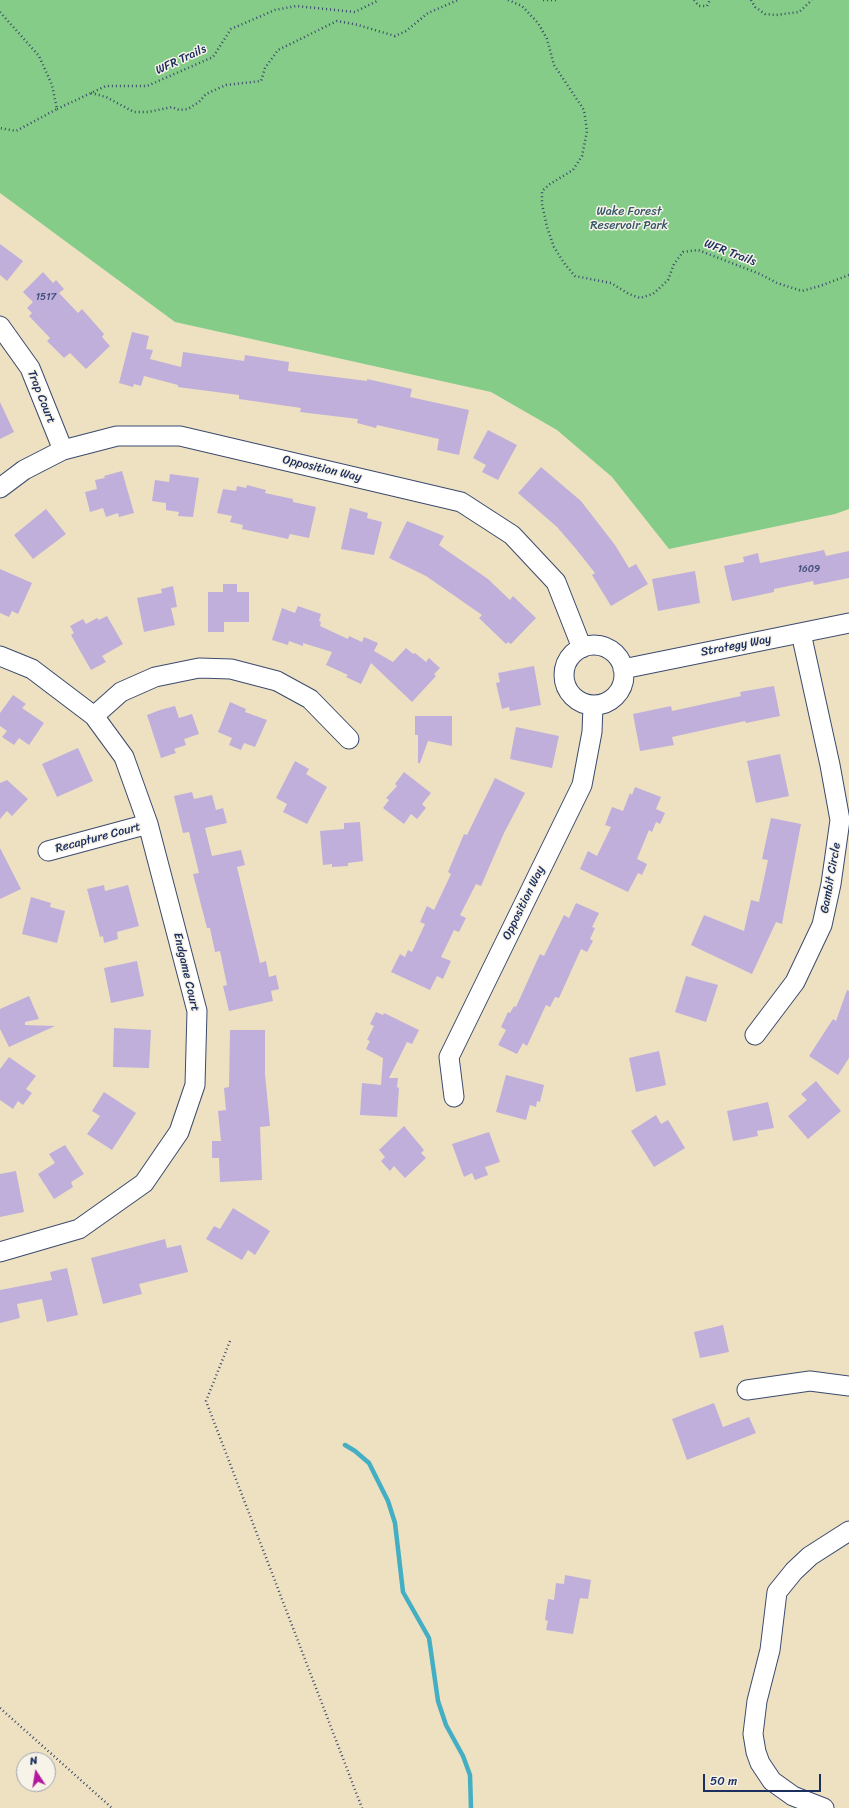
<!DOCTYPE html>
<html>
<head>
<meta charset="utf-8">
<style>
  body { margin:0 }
  #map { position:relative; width:849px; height:1808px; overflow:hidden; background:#eee1c2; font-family:Sriracha,sans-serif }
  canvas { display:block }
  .north { position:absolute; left:16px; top:1752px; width:40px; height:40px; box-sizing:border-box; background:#f7f3e8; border:1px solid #9fa5b1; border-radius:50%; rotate:348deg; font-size:11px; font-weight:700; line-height:16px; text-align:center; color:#1b2f5e }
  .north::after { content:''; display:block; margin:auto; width:14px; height:18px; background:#b5179e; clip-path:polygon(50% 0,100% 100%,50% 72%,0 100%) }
  .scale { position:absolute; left:703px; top:1774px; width:118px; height:18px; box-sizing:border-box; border:2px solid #1b2f5e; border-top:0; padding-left:5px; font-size:12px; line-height:14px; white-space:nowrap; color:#1b2f5e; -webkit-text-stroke:3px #f7f3e8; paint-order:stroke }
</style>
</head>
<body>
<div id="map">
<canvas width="849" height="1808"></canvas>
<div class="north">N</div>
<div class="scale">50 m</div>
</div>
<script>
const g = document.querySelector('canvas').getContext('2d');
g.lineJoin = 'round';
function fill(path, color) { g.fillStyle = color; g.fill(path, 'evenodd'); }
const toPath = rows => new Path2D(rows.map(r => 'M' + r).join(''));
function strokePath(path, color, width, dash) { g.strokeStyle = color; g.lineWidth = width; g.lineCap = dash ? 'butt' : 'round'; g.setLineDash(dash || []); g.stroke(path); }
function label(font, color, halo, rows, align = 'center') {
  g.font = font + ' Sriracha,sans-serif'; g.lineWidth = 3; g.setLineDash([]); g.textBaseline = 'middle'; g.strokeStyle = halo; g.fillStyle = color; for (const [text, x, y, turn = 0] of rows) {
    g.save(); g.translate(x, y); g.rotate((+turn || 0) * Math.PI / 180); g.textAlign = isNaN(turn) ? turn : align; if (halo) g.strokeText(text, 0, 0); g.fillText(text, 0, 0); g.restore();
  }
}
fill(toPath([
  [0,0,849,0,849,509,835,514,669,549,612,477,557,430,491,392,175,322,0,193]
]), '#84cc87');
strokePath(toPath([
  [345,1445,355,1451,369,1463,388,1501,395,1523,403,1592,429,1638,438,1701,446,1725,463,1756,470,1775,471,1808]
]), '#44aec2', 4.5);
fill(toPath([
  [0,244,23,261,7,281,0,275],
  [43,272,53,283,56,280,64,289,59,293,78,313,82,309,104,334,102,337,110,346,86,369,70,353,64,358,47,341,50,338,29,316,32,313,27,308,33,302,23,292],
  [132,332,149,336,146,349,153,350,150,359,181,367,183,352,244,361,245,355,289,362,288,371,367,381,367,379,412,389,410,397,469,410,459,455,437,450,439,439,377,425,376,428,357,423,358,419,300,412,301,408,239,399,239,395,178,387,178,385,144,376,141,386,134,384,133,387,119,383],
  [0,402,14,432,0,439],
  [488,430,517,445,498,480,482,472,486,465,473,458],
  [541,467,581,501,615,545,629,568,636,564,648,584,611,606,592,575,595,573,576,549,557,527,518,493],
  [122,471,134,513,119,517,118,513,106,517,103,508,90,512,85,492,97,489,95,480,105,478,104,476],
  [170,474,199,478,193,517,178,516,179,512,166,510,166,503,152,501,155,480,169,482],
  [247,485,266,490,265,493,293,499,293,502,316,507,309,538,290,534,288,539,242,529,243,525,230,522,232,516,217,513,223,489,236,491,237,486,246,488],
  [350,508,368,513,367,518,382,522,374,555,341,549],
  [46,509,66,534,33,559,14,535],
  [407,521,444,536,439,545,488,579,510,600,513,596,536,618,511,644,508,642,506,644,479,618,482,615,426,576,389,558],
  [824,550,826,556,849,551,849,578,814,585,813,581,774,589,774,592,732,601,724,566,744,562,743,557,758,553,760,563],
  [0,569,32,583,18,614,12,611,9,617,0,613],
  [695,571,700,603,658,611,652,579],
  [223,584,237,584,237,592,249,592,249,622,224,622,224,632,208,632,208,592,223,592],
  [173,586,177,607,171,608,175,625,144,632,137,598,162,593,161,589],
  [298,606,321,614,319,621,321,622,320,626,348,639,349,636,362,642,364,637,378,643,374,651,393,662,406,648,413,654,415,653,426,662,429,658,440,668,434,674,436,676,412,702,371,663,361,684,346,677,348,675,326,665,332,652,303,643,303,646,289,641,288,645,272,640,282,608,295,613],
  [107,616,123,644,102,656,106,662,91,670,71,635,74,633,70,626,83,619,86,624,97,618,99,620],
  [534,666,541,705,510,711,509,707,502,709,496,683,500,682,498,673],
  [774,686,780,716,746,723,745,721,672,737,674,745,640,751,633,714,671,706,672,711,741,696,740,692],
  [13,695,26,704,22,708,44,723,29,745,19,738,14,745,2,737,7,731,0,726,0,713],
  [230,702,246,709,245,712,267,720,255,747,244,743,241,750,229,745,232,738,218,732],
  [175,706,179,718,192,714,199,734,184,739,186,745,174,749,176,753,161,758,147,715,160,710,161,712,160,710],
  [415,716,452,716,452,746,428,741,420,763,418,763,418,735,415,735],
  [516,727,559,736,552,768,510,759],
  [78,748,93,781,57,797,42,764],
  [780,754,789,796,756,803,747,761],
  [295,761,309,769,306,774,327,787,307,824,283,812,287,804,276,798],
  [404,772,431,793,422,804,426,808,417,819,411,814,404,824,383,808,389,800,386,798,397,786,395,784],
  [495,778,525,793,504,833,481,886,476,884,460,915,466,918,459,932,454,930,441,957,451,961,443,979,437,976,430,990,391,972,400,954,405,957,408,950,412,952,425,924,420,922,427,906,434,910,451,874,448,872,464,834,467,835],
  [7,780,28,799,12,816,7,811,0,819,0,783],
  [635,787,661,797,656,809,665,813,660,824,656,822,652,832,649,830,637,859,647,864,642,875,638,873,628,892,580,869,588,851,597,856,611,827,605,825,612,807,623,811,630,793,632,795],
  [192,792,194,799,212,795,216,810,223,808,227,823,205,828,212,856,241,850,245,865,237,867,260,963,266,961,269,977,276,975,279,989,271,991,273,1001,229,1011,223,986,227,985,220,951,215,952,210,928,207,928,193,874,199,873,189,832,183,833,174,796],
  [771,818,801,824,782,924,776,922,752,974,691,945,704,915,744,931,751,900,759,902,768,860,762,859],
  [360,822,363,861,348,863,348,866,332,867,332,864,323,865,320,831,344,829,344,823],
  [0,848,21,889,0,899],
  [104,885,105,891,128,885,139,926,117,932,118,939,104,943,103,936,100,937,87,889],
  [31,897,51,903,50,907,65,911,57,943,22,934],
  [576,903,599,913,592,927,595,928,590,939,593,941,587,952,581,949,559,998,555,997,550,1007,546,1005,527,1046,523,1043,517,1054,498,1045,506,1030,501,1027,508,1012,510,1013,514,1006,516,1007,540,954,544,956,564,915,569,918],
  [137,961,144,996,111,1003,104,968],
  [686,976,718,985,706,1022,675,1012],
  [847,990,849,991,849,1058,838,1075,809,1056,833,1019,836,1021],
  [29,996,39,1019,25,1022,25,1025,55,1026,9,1047,0,1029,0,1009],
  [376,1012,383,1015,384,1013,419,1030,412,1044,407,1042,389,1078,398,1078,397,1087,399,1088,397,1117,360,1115,362,1083,381,1085,383,1058,366,1049,370,1041,367,1040,374,1026,370,1024],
  [114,1028,151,1030,149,1068,113,1067],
  [230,1030,265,1030,265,1074,270,1126,260,1127,262,1180,220,1182,219,1158,212,1158,212,1141,221,1141,218,1111,226,1110,224,1088,229,1087],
  [659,1051,666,1085,636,1092,629,1058],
  [9,1057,36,1076,26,1089,32,1093,23,1105,18,1101,13,1109,0,1100,0,1069],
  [506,1075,544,1085,540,1102,537,1101,536,1107,530,1105,526,1120,496,1112],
  [816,1081,841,1111,808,1139,788,1116,807,1100,801,1094],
  [104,1092,136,1113,112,1150,87,1134,100,1116,92,1111],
  [768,1102,774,1128,757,1131,758,1136,733,1141,727,1111],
  [656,1115,661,1124,668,1120,685,1148,654,1167,631,1131],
  [404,1126,424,1150,421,1153,426,1158,405,1178,394,1166,390,1171,381,1161,385,1157,379,1150],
  [489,1132,500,1162,485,1167,488,1175,475,1180,472,1173,464,1177,452,1144],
  [65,1145,84,1174,71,1182,73,1187,54,1199,38,1174,55,1163,49,1154],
  [16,1171,24,1212,0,1217,0,1174],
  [233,1208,270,1231,255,1255,248,1250,242,1260,206,1239,214,1226,220,1229],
  [165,1239,167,1248,181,1245,188,1272,139,1284,142,1294,103,1304,91,1258],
  [67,1268,78,1315,47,1322,42,1299,17,1304,20,1318,0,1323,0,1290,52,1280,50,1272],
  [723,1325,729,1352,700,1358,694,1332],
  [714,1403,723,1427,749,1417,756,1433,687,1460,672,1419],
  [565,1575,591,1580,588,1599,580,1598,573,1634,546,1630,548,1621,545,1620,548,1599,554,1600,556,1583,564,1584]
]), '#bfafda');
const minor = toPath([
  [0,326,30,368,63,450],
  [0,488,24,470,63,450,117,436,180,436,461,502,512,535,556,582,582,648],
  '564 675a30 30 0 1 1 60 0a30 30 0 1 1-60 0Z',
  [0,656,32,669,94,716,124,757,148,824,197,1011,195,1085,179,1132,144,1183,79,1229,0,1252],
  [623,669,849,623],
  [94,716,121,692,155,677,199,668,231,669,277,681,310,699,349,739],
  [48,851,148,824],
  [755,1035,795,982,822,925,831,884,840,820,830,765,801,633],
  [454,1097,449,1057,582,785,592,732,593,706],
  [747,1390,810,1381,849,1386],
  [824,1808,793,1796,772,1781,760,1763,756,1752,753,1734,757,1701,770,1650,777,1592,794,1571,810,1556,849,1531]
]);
strokePath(minor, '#3b4a6d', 21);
strokePath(toPath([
  [508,0,522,6,538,23,547,39,554,65,584,110,587,131,582,156,573,170,550,184,542,191,542,204,547,227,554,247,564,263,575,276,611,283,629,294,640,298,653,294,668,280,674,264,683,252,698,250,760,274,777,283,802,291,820,286,849,275],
  [543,0,559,0],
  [694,0,699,6,707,6,710,0],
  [751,0,755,7,765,14,776,15,799,12,812,0],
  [0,12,39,56,52,85,57,109,16,131,0,128],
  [91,93,106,97,134,112,148,112,172,107,179,110,188,109,199,102,206,94,226,85,261,81,265,68,278,50,337,21,358,25,395,36,406,31,428,13,458,0],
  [57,109,106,86,147,86,213,57,231,29,275,10,296,6,355,12,379,0],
  [230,1341,206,1401,362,1808],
  [0,1708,112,1808]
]), '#3b4a6d', 2.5, [1, 3]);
strokePath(minor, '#fff', 19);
label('10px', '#444f7d', null, [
  ["1517",46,297],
  ["1609",809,569]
]);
label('12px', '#1b2f5e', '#f7f3e8', [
  ["WFR Trails",181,60,-25],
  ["WFR Trails",730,253,21],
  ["Trap Court",41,397,68],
  ["Opposition Way",322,469,13],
  ["Strategy Way",736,646,-11],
  ["Recapture Court",98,838,-15],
  ["Gambit Circle",831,878,-80],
  ["Opposition Way",524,903,-64],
  ["Endgame Court",186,972,77]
]);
label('12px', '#355668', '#f7f3e8', [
  ["Wake Forest",629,212],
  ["Reservoir Park",629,226]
]);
</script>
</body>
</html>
